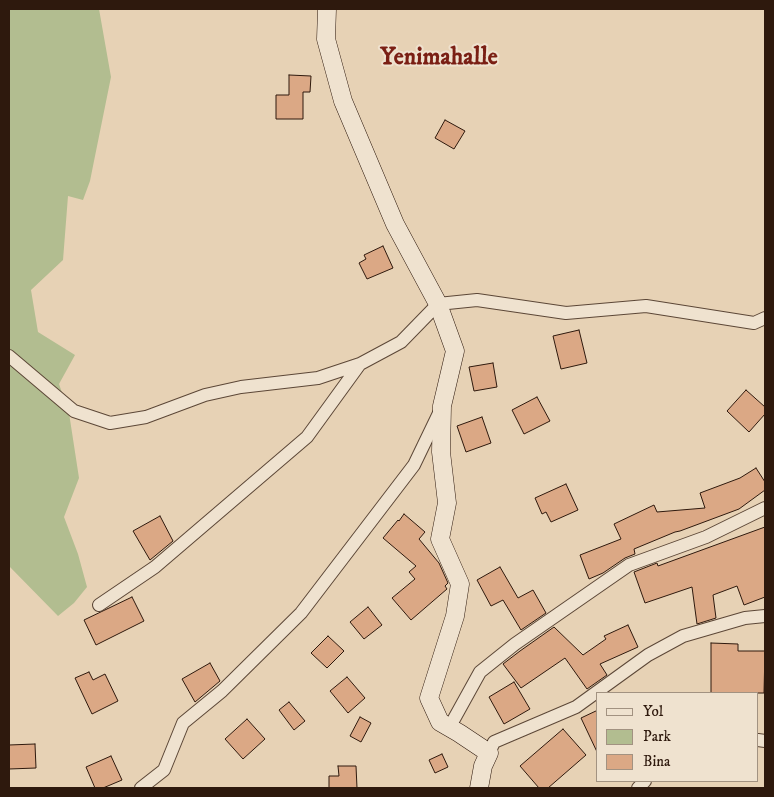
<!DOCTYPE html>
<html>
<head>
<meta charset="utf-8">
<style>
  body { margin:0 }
  #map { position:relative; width:774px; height:797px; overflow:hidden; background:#e7d2b5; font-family:"IM FELL DW Pica",serif }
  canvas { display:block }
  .frame { position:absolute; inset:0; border:10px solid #2e190d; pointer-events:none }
  .legend { position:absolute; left:596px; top:692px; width:162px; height:90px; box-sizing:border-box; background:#efe2cf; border:1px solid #a29281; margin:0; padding:6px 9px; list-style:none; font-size:15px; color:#2e190d }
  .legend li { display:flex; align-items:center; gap:10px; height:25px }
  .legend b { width:25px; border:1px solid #a29281 }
</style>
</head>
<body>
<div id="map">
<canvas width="774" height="797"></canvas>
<div class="frame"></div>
<ul class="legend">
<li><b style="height:6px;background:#efe2cf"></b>Yol</li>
<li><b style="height:14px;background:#b2bd90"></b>Park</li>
<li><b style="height:14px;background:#dba885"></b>Bina</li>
</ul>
</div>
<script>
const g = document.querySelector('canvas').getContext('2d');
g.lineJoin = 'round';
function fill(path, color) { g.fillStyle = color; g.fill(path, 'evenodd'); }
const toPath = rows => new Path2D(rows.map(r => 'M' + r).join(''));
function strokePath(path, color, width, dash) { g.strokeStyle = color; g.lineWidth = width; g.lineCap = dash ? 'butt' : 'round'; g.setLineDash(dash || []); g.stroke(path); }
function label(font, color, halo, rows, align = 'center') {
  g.font = font + ' "IM FELL DW Pica",serif'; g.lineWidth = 4; g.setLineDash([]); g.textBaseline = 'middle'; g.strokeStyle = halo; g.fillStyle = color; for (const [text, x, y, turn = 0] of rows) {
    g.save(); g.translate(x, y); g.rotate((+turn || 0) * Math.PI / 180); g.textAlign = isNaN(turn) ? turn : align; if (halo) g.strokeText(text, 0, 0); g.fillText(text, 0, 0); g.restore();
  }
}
fill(toPath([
  [9,9,99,9,111,77,94,161,90,181,83,200,68,196,63,260,31,290,38,332,75,355,59,384,69,413,79,478,64,517,78,554,87,587,74,603,58,616,9,566]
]), '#b2bd90');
const building = toPath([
  [289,75,311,76,310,92,303,92,303,119,276,119,276,95,289,95,289,75],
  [445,120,465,131,454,149,435,138,445,120],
  [383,246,393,268,367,279,359,263,366,259,364,255,383,246],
  [579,330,587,363,561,369,553,336,579,330],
  [493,363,497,387,474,391,469,367,493,363],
  [746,390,765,407,765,414,749,432,727,411,746,390],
  [537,397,550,421,524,434,512,410,537,397],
  [482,417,491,443,466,452,457,426,482,417],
  [756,468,765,482,765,490,739,509,680,531,675,532,634,549,635,554,625,558,603,573,589,579,580,555,621,539,614,524,654,505,657,512,705,508,700,493,740,478,756,468],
  [566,484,578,510,551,522,546,512,542,514,535,498,566,484],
  [404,514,425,532,419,539,439,563,448,583,445,586,447,589,411,620,392,598,415,579,409,572,416,566,383,538,398,520,399,521,404,514],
  [160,516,173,541,150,560,133,531,160,516],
  [765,527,765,597,744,605,737,586,713,595,716,618,697,624,692,587,645,603,634,572,657,563,658,566,765,527],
  [500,567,518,598,533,590,546,613,521,630,503,600,491,606,477,580,500,567],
  [132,597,144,621,96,645,84,620,132,597],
  [368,607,382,625,364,639,350,622,368,607],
  [628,625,638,647,600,664,607,675,587,689,565,658,521,688,503,664,520,651,554,627,583,655,606,639,604,636,628,625],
  [328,636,344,651,327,668,311,653,328,636],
  [711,643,738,644,738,651,765,651,764,693,711,693,711,643],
  [210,663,220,681,195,702,182,679,210,663],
  [89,672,93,680,105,674,118,701,92,714,75,678,89,672],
  [347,677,365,698,348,713,330,691,347,677],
  [514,682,530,709,504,724,489,697,514,682],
  [289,702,305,721,294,730,279,710,289,702],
  [598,710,598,754,581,718,598,710],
  [360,717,371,723,361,742,350,736,360,717],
  [247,719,265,739,243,759,225,739,247,719],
  [563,729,586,755,548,788,539,788,520,766,563,729],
  [35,744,36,768,9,769,9,745,35,744],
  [442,754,448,767,435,773,429,760,442,754],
  [111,756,122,780,103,788,95,788,86,767,111,756],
  [338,766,356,766,357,788,329,788,329,776,339,776,338,766]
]);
fill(building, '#dba885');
strokePath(building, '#2e190d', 1);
const street = toPath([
  [9,356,74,411,110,423,146,417,205,395,241,387,318,378,360,364,401,342,438,304,477,300,566,313,646,306,754,323,765,318],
  [99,605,155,567,307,437,360,364],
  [449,728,480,672,515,644,629,565,706,537,765,508],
  [758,740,765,741],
  [489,753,494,742,576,707,648,655,683,636,745,618,765,616],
  [141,788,164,770,183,723,222,691,301,613,414,465,440,411],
  [638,788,645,781]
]);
const secondary = toPath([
  [327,9,326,39,343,101,395,224,438,304,455,351,442,406,441,452,447,503,440,539,460,584,455,616,429,698,440,722,459,733,489,753,483,766,479,788]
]);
strokePath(street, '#5c4737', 14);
strokePath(secondary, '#2e190d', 19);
strokePath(street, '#efe2cf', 12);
strokePath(secondary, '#efe2cf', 18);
label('bold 24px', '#7a1f14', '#efe2cf', [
  ["Yenimahalle",439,59]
]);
</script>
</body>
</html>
